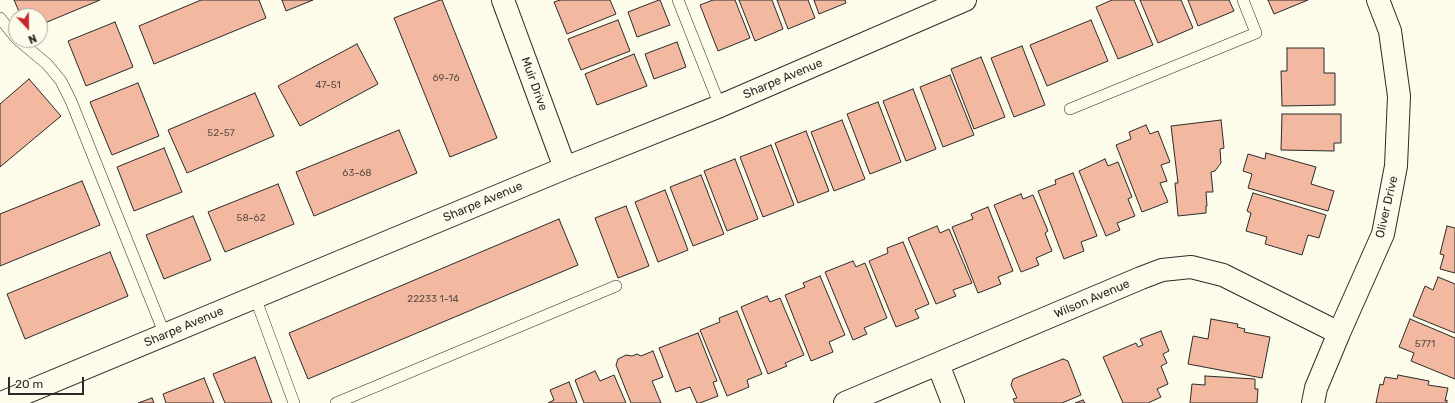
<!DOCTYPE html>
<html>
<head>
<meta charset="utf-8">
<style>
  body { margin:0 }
  #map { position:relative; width:1455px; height:403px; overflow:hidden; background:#fdfbea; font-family:Rubik,sans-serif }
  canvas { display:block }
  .north { position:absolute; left:8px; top:8px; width:40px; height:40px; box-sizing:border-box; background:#fdfbea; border:1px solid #a9a89e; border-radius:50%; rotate:158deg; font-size:11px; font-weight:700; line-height:16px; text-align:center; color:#2b2b2b }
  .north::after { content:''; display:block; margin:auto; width:14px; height:18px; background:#c62828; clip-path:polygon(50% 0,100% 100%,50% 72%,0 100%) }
  .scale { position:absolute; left:8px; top:377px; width:76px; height:18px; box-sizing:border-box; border:2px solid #2b2b2b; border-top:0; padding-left:5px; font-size:12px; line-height:14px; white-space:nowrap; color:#2b2b2b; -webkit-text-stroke:3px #fdfbea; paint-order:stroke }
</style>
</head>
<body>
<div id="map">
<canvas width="1455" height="403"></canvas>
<div class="north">N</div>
<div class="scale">20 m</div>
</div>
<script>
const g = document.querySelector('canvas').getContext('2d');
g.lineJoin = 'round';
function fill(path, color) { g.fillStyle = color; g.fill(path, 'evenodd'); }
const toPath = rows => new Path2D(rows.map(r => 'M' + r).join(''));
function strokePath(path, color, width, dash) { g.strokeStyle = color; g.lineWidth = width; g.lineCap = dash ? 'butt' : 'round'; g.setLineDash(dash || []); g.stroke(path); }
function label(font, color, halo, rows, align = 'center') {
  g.font = font + ' Rubik,sans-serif'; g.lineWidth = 3; g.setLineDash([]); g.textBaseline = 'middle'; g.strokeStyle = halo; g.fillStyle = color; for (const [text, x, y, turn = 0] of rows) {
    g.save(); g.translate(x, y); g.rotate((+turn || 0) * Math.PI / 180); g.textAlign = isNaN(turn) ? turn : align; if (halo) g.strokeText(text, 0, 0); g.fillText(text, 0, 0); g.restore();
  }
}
const building = toPath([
  [14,0,100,0,40,25,40,16,21,16,14,0],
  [201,0,259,0,266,18,154,64,139,26,201,0],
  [282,0,313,0,286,11,282,0],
  [440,0,442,0,497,138,450,157,394,18,440,0],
  [560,0,610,0,616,14,567,34,554,2,560,0],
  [659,0,660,0,670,25,637,37,628,12,659,0],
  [713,0,735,0,750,38,718,51,700,5,713,0],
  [739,0,772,0,783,29,755,41,739,0],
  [777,0,808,0,815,18,788,29,777,0],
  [814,0,845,0,846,3,819,14,814,0],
  [1112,0,1134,0,1153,45,1118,59,1096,7,1112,0],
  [1140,0,1181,0,1193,28,1158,43,1140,0],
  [1188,0,1229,0,1234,11,1198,26,1188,0],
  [1268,0,1308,0,1274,14,1268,0],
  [618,20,630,51,581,70,568,39,618,20],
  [1091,20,1108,61,1047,86,1030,45,1091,20],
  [115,22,133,67,86,86,68,41,115,22],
  [677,42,686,67,654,79,645,54,677,42],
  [357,44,378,84,300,126,278,86,357,44],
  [1022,46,1045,105,1014,117,991,58,1022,46],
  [1287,48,1324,48,1324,73,1335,73,1335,105,1282,106,1281,71,1287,71,1287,48],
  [634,54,647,86,597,105,585,74,634,54],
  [981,57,1005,117,974,129,951,69,981,57],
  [950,75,974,135,943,147,920,87,950,75],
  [29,79,61,116,0,167,0,104,29,79],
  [138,83,159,136,112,155,90,102,138,83],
  [913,89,936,149,906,161,883,101,913,89],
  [255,93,274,136,187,173,168,130,255,93],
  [878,102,901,162,870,174,847,114,878,102],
  [1282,114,1341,114,1341,143,1334,143,1334,151,1281,150,1282,114],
  [842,120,865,179,834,191,811,132,842,120],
  [1221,120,1224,148,1220,149,1221,163,1215,171,1211,172,1213,192,1206,192,1207,206,1206,206,1206,213,1178,216,1175,183,1178,183,1171,126,1221,120],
  [1146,125,1150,134,1158,131,1170,162,1161,165,1167,181,1160,183,1168,202,1142,212,1116,145,1131,139,1129,132,1146,125],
  [399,130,417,173,314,216,296,172,399,130],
  [806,131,829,191,798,203,775,143,806,131],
  [771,145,794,205,763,217,740,157,771,145],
  [164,148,182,192,134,211,117,167,164,148],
  [1266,153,1316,167,1311,184,1334,191,1328,211,1248,188,1252,174,1243,171,1248,154,1265,159,1266,153],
  [735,159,758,219,727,231,704,171,735,159],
  [1105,159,1108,166,1118,162,1132,197,1128,199,1135,216,1117,223,1120,230,1106,236,1079,171,1105,159],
  [1073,173,1097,236,1081,242,1084,251,1064,259,1038,191,1056,184,1055,180,1073,173],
  [701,175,724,234,693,246,670,187,701,175],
  [82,181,100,225,0,266,0,214,82,181],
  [278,184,294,224,225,252,208,212,278,184],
  [665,190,688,250,658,262,635,202,665,190],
  [1253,193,1326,215,1319,238,1308,235,1302,255,1265,244,1267,237,1246,231,1251,213,1247,211,1253,193],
  [1021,194,1023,199,1033,195,1048,231,1045,233,1052,251,1036,258,1039,265,1021,272,994,205,1021,194],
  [626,206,649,266,618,278,595,218,626,206],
  [988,207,1013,271,998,277,1001,284,978,293,952,227,973,219,971,214,988,207],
  [193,216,211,260,164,279,146,235,193,216],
  [559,219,578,265,308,379,289,333,559,219],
  [937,226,940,233,949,229,972,283,953,290,956,296,936,304,908,238,937,226],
  [1447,226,1455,228,1455,273,1440,269,1444,255,1440,254,1447,226],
  [903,242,929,304,915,310,919,318,896,327,869,261,888,253,887,248,903,242],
  [110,252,128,296,25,339,7,294,110,252],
  [853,261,856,267,865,263,887,318,864,328,867,334,853,340,825,272,853,261],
  [820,276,845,335,829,342,833,352,811,361,785,295,805,287,803,283,820,276],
  [1438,277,1455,284,1455,333,1413,316,1425,286,1433,290,1438,277],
  [767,296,770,302,780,298,804,355,785,363,787,366,768,374,741,307,767,296],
  [737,311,762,374,747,380,749,387,727,396,700,330,720,322,719,318,737,311],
  [1211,319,1238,324,1237,327,1245,329,1244,332,1270,337,1262,378,1188,364,1193,336,1208,339,1211,319],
  [1410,319,1455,338,1455,379,1411,361,1414,353,1399,347,1410,319],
  [1161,331,1169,351,1163,354,1167,363,1161,366,1168,384,1157,389,1161,397,1148,403,1123,403,1103,357,1136,343,1138,347,1143,345,1140,339,1161,331],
  [698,333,717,381,713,382,718,396,700,403,697,403,690,387,676,392,659,348,698,333],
  [653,351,663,377,652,381,661,403,631,403,616,365,618,359,626,355,632,356,637,354,641,356,653,351],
  [255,357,272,403,225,403,213,374,255,357],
  [1063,359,1068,361,1081,395,1062,403,1015,403,1013,399,1017,398,1011,385,1013,379,1063,359],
  [595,371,600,381,614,375,626,403,584,403,575,380,595,371],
  [1398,375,1429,381,1428,385,1448,388,1445,401,1447,400,1447,403,1376,403,1380,384,1383,385,1385,377,1397,379,1398,375],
  [1205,376,1255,379,1255,389,1258,389,1257,403,1190,403,1192,384,1205,385,1205,376],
  [204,378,214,403,166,403,163,394,204,378],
  [569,382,577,403,548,403,554,400,550,390,569,382],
  [152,398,154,403,138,403,152,398],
  [1083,400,1085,403,1075,403,1083,400]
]);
fill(building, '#f2b8a0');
strokePath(building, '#2b2b2b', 1);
const service = toPath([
  [678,0,720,106],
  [0,18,16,38],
  [18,40,47,64,61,81,71,101,165,335],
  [1070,109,1256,33,1243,0],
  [255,297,294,403],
  [336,403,616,286]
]);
const minor = toPath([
  [503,0,565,168],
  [938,364,953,403],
  [1,403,565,168,720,106,965,0],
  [845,403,1141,278,1162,270,1191,267,1223,275,1339,333],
  [1313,403,1316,388,1339,333,1383,234,1396,166,1399,96,1390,31,1378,0]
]);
strokePath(service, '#2b2b2b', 12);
strokePath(minor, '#2b2b2b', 24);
strokePath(service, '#fdfbea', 11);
strokePath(minor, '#fdfbea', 22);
label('10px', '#5d4e48', null, [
  ["69-76",446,78],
  ["47-51",328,85],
  ["52-57",221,133],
  ["63-68",357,173],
  ["58-62",251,218],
  ["22233 1-14",433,299],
  ["5771",1425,344]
]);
label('12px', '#2b2b2b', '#fdfbea', [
  ["Sharpe Avenue",783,79,-23],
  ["Muir Drive",534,84,70],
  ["Sharpe Avenue",483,202,-23],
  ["Oliver Drive",1387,207,-77],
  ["Wilson Avenue",1092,299,-23],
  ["Sharpe Avenue",184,327,-23]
]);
</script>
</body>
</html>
